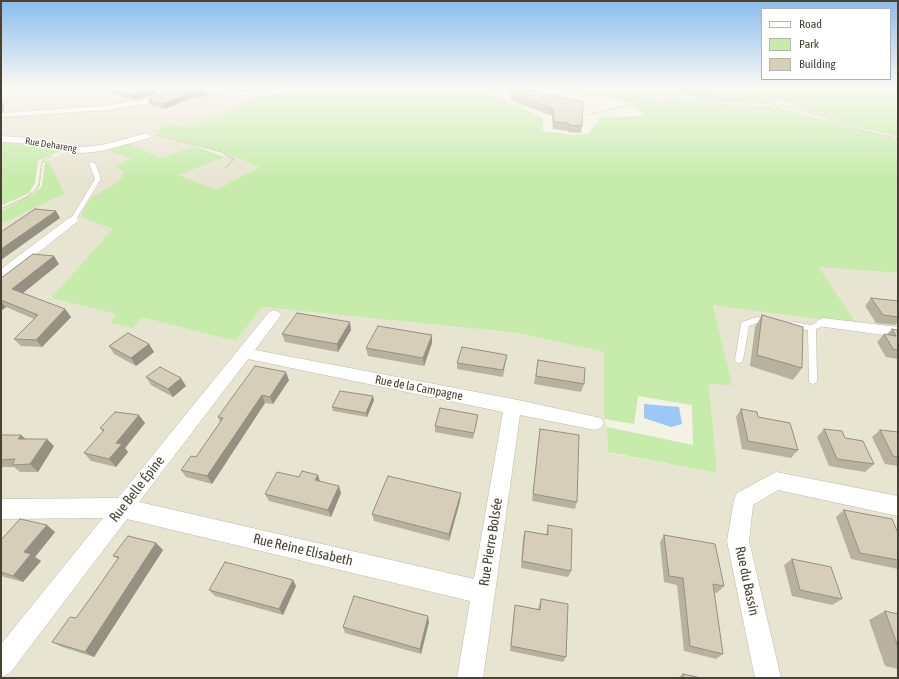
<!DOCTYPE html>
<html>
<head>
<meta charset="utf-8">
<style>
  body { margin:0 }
  #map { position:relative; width:899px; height:679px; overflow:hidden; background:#f4f1e5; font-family:"Asap Condensed",sans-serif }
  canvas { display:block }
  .frame { position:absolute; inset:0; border:2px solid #474234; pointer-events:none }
  .legend { position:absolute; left:761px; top:8px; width:130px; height:72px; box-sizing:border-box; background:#fff; border:1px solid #b5b3ae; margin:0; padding:5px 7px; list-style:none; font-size:12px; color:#474234 }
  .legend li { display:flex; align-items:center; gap:8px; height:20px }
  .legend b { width:20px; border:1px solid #b5b3ae }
</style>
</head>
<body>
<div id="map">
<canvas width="899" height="679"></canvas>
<div class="frame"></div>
<ul class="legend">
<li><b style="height:5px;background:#fff"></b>Road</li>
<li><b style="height:11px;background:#c6ebaa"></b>Park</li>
<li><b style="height:11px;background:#d6ceb9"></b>Building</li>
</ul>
</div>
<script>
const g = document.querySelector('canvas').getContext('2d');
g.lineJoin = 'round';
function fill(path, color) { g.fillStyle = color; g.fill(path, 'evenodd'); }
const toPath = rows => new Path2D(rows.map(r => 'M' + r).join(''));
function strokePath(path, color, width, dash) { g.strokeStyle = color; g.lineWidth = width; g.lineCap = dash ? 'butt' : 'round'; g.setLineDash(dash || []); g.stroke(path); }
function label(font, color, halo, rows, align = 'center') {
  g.font = font + ' "Asap Condensed",sans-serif'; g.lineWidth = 3; g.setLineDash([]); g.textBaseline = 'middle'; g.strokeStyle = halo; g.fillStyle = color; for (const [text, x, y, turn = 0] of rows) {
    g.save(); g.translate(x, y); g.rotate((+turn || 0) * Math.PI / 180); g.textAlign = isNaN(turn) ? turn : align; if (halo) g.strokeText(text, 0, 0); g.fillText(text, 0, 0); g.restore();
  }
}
fill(toPath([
  [1,86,230,86,224,90,256,95,248,101,192,127,168,124,154,132,197,144,195,146,161,158,128,143,106,149,132,159,116,167,124,171,121,178,113,185,92,197,114,229,51,298,118,314,110,323,141,317,236,341,262,307,518,333,604,352,604,419,607,427,609,453,717,473,709,384,731,384,713,304,855,324,819,267,898,273,898,678,1,678,1,224,64,194,49,160,67,151,59,148,1,140],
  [283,86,335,86,301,93,286,92],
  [229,155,259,167,216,190,179,175]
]), '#e8e4d2');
fill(toPath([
  [230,86,279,86,279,91,255,93,223,90],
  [335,86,504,86,487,89,484,91,543,118,543,131,573,135,588,134,600,117,646,116,631,105,649,101,678,100,740,107,778,107,898,140,898,273,819,267,856,324,713,305,732,385,709,384,717,473,608,452,607,427,693,445,692,405,638,396,634,424,604,419,604,352,518,333,262,307,236,341,141,317,133,328,110,323,117,314,51,298,113,229,81,217,85,207,92,197,113,185,121,178,124,171,115,167,131,159,105,149,128,143,161,158,195,146,225,157,179,175,216,190,259,167,219,151,153,132,168,124,192,127,248,101,256,95,286,92,301,93],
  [573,86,898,86,898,137,857,127,809,112,790,103,776,100,766,104,728,103,663,96,646,98,629,103,607,97,584,96],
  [1,140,63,150,38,161,35,183,29,193,1,206],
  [49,160,64,194,1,224,1,211,35,193,42,186,45,162]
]), '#c6ebaa');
fill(toPath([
  [644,404,679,407,682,424,671,427,644,418]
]), '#9cc7f6');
strokePath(toPath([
  [506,86,512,87,516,92]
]), '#9cc7f6', 2.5);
const service = toPath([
  [90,162,95,163,101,179,75,221,71,221,70,220,95,179,89,163,90,162],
  [757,317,772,320,773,322,769,325,757,323,749,326,743,360,742,362,739,363,736,362,735,360,741,324,742,322,757,317],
  [823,320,827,323,826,325,816,329,817,381,816,383,813,384,810,383,809,381,808,330,793,328,789,325,793,322,811,325,823,320]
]);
const minor = toPath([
  [278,86,284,86,286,90,284,94,240,95,210,92,186,92,182,90,186,88,210,88,240,91,270,91,278,90,278,86],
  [168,91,172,93,171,95,151,103,106,110,1,117,1,113,106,106,146,99,168,91],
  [147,133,151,136,150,138,102,151,82,153,20,143,1,142,1,136,20,137,82,147,102,145,147,133],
  [73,217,77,218,79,220,77,222,6,278,1,279,1,269,69,218,73,217],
  [274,310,279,312,281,315,255,350,513,399,601,418,604,423,601,428,595,430,520,415,483,678,457,678,470,601,127,519,10,673,1,677,1,644,103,518,1,519,1,499,118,498,269,312,274,310],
  [248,359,503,412,474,579,139,502,248,359],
  [823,318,898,327,898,337,818,326,816,323,818,320,823,318],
  [776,472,898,496,898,516,778,490,753,505,749,541,781,678,755,678,727,541,734,500,737,493,776,472]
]);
strokePath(service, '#c0baa7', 1);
strokePath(minor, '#c0baa7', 1);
strokePath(toPath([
  [291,90,303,92,313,96],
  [775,104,795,108,862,130,898,139],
  [588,115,653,99,667,98,727,105,769,107,775,105,774,103,765,101,726,100,667,86],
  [157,135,219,151,234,159,225,168],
  [1,209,27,197,36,190,39,185,42,162,52,156]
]), '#c3b897', 1.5, [1, 1]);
fill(service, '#fff');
fill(minor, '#fff');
fill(toPath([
  [147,86,219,86,219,87,157,88],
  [513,86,582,126,581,133,568,132,568,131,553,129,552,116,510,100,511,93],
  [109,88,156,94,134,100,111,93],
  [206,88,208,94,199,98,194,97,165,109,150,105,148,99],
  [59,264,23,293,65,309,71,317,42,347,21,346,14,339,34,319,6,307,1,311,1,278],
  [871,298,898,301,898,322,895,325,876,323,865,306],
  [762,315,802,368,793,380,750,366,755,327],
  [892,329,898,330,898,359,886,357,877,342,884,334,887,334],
  [351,330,338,352,285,342,282,334],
  [432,335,432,343,424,366,368,356,366,348],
  [149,344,154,352,136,366,114,354,109,346],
  [507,355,503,377,457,369,457,363],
  [538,360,584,384,581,392,534,384],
  [146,377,186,386,173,397,151,385],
  [289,380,273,404,265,403,212,484,186,477,181,470,196,457,220,422,218,417],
  [374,400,367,417,333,411,332,407],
  [741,409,758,417,798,450,791,458,742,449,736,417],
  [478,415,477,421,473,439,435,432,435,426],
  [145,423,125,448,128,452,116,467,91,461,84,453,103,432,100,428],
  [540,429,577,502,575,509,532,501,539,437],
  [824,429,845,438,874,464,865,472,829,466,817,437],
  [880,430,898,432,898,466,885,464,872,437],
  [1,435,21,435,25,439,54,446,38,472,20,472,14,467,1,467],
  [318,475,320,482,341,493,331,517,269,501,265,494,299,477],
  [460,501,449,541,374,521,372,514],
  [844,510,898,533,898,569,851,559,836,517],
  [548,525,571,571,568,577,521,568,523,538,525,531,546,535],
  [55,532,35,557,41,561,23,582,1,576,1,540],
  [664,535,724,586,717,593,714,592,723,654,716,659,684,651,677,585,664,582,660,542],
  [156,543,163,550,94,657,62,647,52,642,76,618,118,559,113,556],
  [792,559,842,599,832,605,792,596,784,565],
  [293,580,296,586,283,615,215,596,209,590],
  [541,599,566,657,563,662,510,651,514,611,515,605,538,609,539,605],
  [885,611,898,614,898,669,885,666,869,620],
  [429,622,421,654,345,633,343,627],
  [683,674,701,678,678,678]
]), '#b8b19f');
fill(toPath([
  [206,88,208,94,199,98,197,92],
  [154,89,156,94,134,100,131,95],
  [192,91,194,97,165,109,163,104],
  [1,98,3,102,4,111,1,112],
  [56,211,60,218,1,260,1,249],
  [54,256,59,264,18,297,12,289],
  [1,302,6,307,1,311],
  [65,309,71,317,42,347,36,340],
  [350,322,351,330,338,352,337,344],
  [432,335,432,343,424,366,423,358],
  [149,344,154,352,136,366,131,358],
  [286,372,289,380,273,404,270,397],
  [181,378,186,386,173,397,168,389],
  [262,395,265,403,212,484,207,476],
  [373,396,374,400,367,417,366,413],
  [139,415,145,423,125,448,128,452,116,467,109,459,116,443],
  [21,435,29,442,18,439],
  [47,439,54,446,38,472,30,464],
  [318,475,320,482,315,480],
  [339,486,341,493,331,517,328,510],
  [461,493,460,501,449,541,449,534],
  [47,525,55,532,35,557,41,561,23,582,13,576,24,552],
  [156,543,163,550,94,657,85,652],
  [293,580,296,586,283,615,279,609],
  [428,616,429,622,421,654,420,649]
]), '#969082');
const building = toPath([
  [109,86,136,86,154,89,131,95,109,88,109,86],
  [513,86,583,102,582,126,569,125,569,123,554,122,553,109,511,93,513,86],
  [206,88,197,92,192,91,163,104,148,99,174,89,206,88],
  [35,209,56,211,1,249,1,232,35,209],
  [33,254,54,256,12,289,65,309,36,340,14,339,38,315,1,300,1,278,33,254],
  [871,298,898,301,898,317,883,315,871,298],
  [297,313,350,322,337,344,282,334,297,313],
  [762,315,803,327,802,368,757,355,762,315],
  [378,326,432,335,423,358,366,348,378,326],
  [892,329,898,330,898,350,893,349,884,334,896,336,892,329],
  [128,333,149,344,131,358,109,346,128,333],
  [462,347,507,355,503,370,457,363,462,347],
  [538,360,585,368,584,384,536,376,538,360],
  [255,366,286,372,270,397,262,395,207,476,181,470,191,456,196,457,223,418,218,417,255,366],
  [160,367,181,378,168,389,146,377,160,367],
  [340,391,373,396,366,413,332,407,340,391],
  [440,408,478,415,474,433,435,426,440,408],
  [741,409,757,412,758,417,790,423,798,450,748,441,741,409],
  [115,412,139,415,116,443,122,444,109,459,84,453,104,430,100,428,115,412],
  [540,429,579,435,577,502,533,494,540,429],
  [824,429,842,431,845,438,863,441,874,464,837,459,824,429],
  [880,430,898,432,898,457,893,456,880,430],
  [1,435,21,435,18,439,47,439,30,464,12,465,15,459,1,460,1,435],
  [302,471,318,475,315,480,339,486,328,510,265,494,277,472,299,477,302,471],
  [388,476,461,493,449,534,372,514,388,476],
  [844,510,892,519,898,533,898,560,860,553,844,510],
  [20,519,47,525,24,552,31,554,13,576,1,572,1,540,20,519],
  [548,525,572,529,571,571,522,561,525,531,548,535,548,525],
  [664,535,715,544,724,586,713,584,723,654,690,646,683,578,669,576,664,535],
  [128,536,156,543,85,652,52,642,70,617,76,618,99,586,119,557,113,556,128,536],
  [792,559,831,567,842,599,800,590,792,559],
  [225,562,293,580,279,609,209,590,225,562],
  [354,596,428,616,420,649,343,627,354,596],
  [541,599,568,604,566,657,511,646,515,605,540,610,541,599],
  [885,611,898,614,898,647,885,611],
  [683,674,701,678,684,678,683,674]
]);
fill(building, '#d6ceb9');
strokePath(building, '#969082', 1);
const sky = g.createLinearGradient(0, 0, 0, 181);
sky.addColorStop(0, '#89bcee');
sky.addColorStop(0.48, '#faf9f3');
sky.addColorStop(1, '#faf9f300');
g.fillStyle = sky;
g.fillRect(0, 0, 899, 181);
label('10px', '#474234', '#fff', [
  ["Rue Dehareng",51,145,9]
]);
label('12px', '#474234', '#fff', [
  ["Rue de la Campagne",419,388,11]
]);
label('14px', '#474234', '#fff', [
  ["Rue Belle Épine",137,489,-52],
  ["Rue Pierre Bolsée",491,542,-81],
  ["Rue Reine Elisabeth",303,550,13],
  ["Rue du Bassin",747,581,78]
]);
</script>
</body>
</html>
